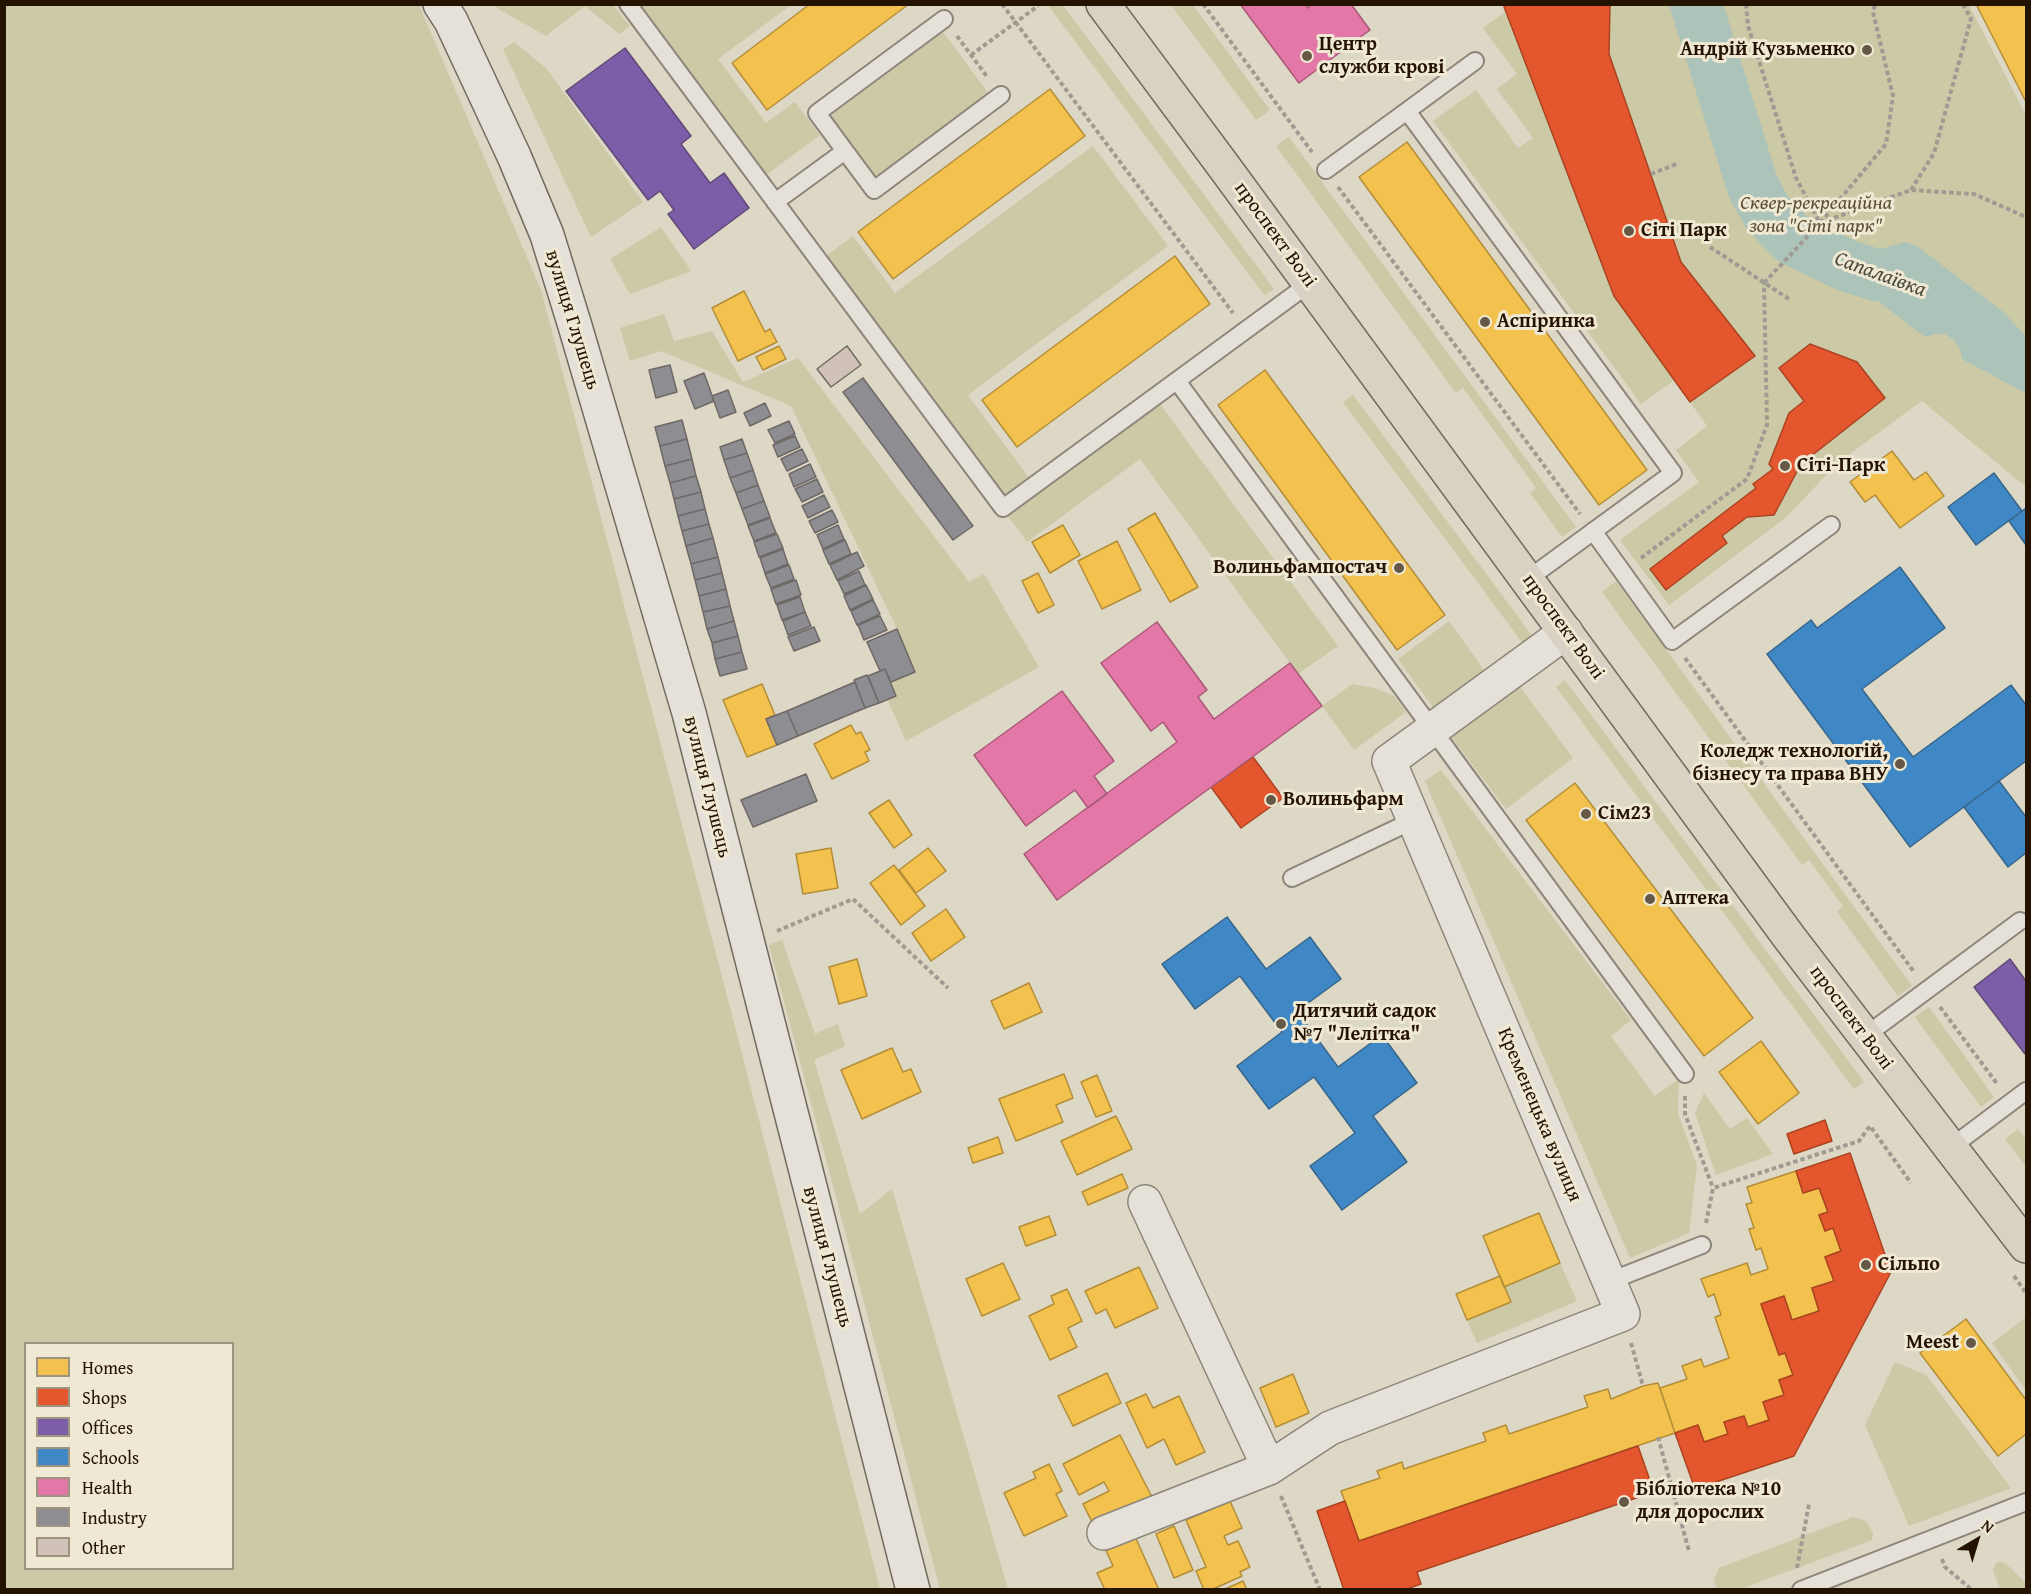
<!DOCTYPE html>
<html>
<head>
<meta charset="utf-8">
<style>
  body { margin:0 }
  #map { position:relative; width:2031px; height:1594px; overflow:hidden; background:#ddd7c6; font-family:"Gentium Book Plus",serif }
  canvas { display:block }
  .frame { position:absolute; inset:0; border:6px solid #251301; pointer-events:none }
  .legend { position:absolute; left:24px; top:1342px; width:210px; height:228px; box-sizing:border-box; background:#efe8d3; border:2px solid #9e937f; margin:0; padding:8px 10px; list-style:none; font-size:18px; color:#251301 }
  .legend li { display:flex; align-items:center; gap:12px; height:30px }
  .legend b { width:30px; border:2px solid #9e937f }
  .north { position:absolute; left:1947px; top:1510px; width:60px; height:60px; -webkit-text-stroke:4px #efe8d3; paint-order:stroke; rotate:38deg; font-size:16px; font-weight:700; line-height:24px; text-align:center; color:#251301 }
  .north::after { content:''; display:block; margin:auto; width:21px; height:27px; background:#251301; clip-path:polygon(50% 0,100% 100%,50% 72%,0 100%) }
</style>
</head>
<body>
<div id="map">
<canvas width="2031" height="1594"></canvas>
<div class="frame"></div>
<ul class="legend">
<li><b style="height:16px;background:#f2c14e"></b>Homes</li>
<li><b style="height:16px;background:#e4572e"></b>Shops</li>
<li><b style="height:16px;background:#7b5ea7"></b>Offices</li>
<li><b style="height:16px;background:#3f88c5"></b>Schools</li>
<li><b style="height:16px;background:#e377a8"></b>Health</li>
<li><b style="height:16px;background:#8d8d92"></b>Industry</li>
<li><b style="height:16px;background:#d0c2b8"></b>Other</li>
</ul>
<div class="north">N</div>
</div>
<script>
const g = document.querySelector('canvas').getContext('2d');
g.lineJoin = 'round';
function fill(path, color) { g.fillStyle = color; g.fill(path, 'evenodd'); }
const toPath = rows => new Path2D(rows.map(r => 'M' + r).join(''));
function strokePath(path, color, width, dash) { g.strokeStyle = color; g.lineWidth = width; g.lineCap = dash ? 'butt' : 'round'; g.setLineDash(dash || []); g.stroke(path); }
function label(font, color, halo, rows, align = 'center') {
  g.font = font + ' "Gentium Book Plus",serif'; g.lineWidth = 6; g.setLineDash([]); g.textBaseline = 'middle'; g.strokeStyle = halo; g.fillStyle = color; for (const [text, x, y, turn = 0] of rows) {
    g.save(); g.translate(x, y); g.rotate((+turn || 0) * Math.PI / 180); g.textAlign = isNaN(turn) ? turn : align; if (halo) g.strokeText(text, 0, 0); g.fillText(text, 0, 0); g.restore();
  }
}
fill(toPath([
  [5,4,419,5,541,290,719,965,880,1589,5,1589],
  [26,1344,232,1344,232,1568,26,1568],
  [499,4,613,5,630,26,619,34,585,6,546,36,495,7],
  [639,5,791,5,718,59,766,123,795,102,820,135,766,175],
  [1048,5,1063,5,1274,289,1264,295],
  [1171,5,1193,5,1270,110,1256,120],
  [1503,5,1969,5,2026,115,2026,487,1922,401,1840,461,1784,519,1669,605,1620,540,1699,482,1676,450,1707,426,1675,380,1641,404,1433,121,1476,90,1518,148,1533,138,1497,89,1517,74,1483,28,1505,12],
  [943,32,989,94,876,178,830,116],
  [514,42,546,68,643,202,591,237,503,49],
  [1289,137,1576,527,1562,537,1530,493,1536,488,1463,388,1456,393,1276,146],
  [1093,146,1168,246,968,395,1029,478,1005,496,826,256,853,236,895,293],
  [661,227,691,271,630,294,610,259],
  [664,314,674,341,712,331,743,382,798,358,969,582,984,574,1039,667,906,741,887,699,896,695,891,682,915,672,897,629,791,406,661,351,630,361,620,328],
  [1353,395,1534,638,1524,645,1343,402],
  [1159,403,1338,646,1298,674,1140,459,1027,542,1007,515],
  [1616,581,1912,986,1898,996,1837,912,1843,906,1809,860,1802,865,1602,592],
  [1449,621,1486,673,1435,710,1398,659],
  [1565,680,1864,1082,1854,1089,1556,687],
  [1517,683,1573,758,1506,809,1448,733],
  [1352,684,1374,688,1394,696,1406,712,1354,750,1322,706],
  [1441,770,1631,1020,1611,1036,1655,1096,1679,1079,1678,1113,1697,1166,1689,1233,1630,1258,1425,781],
  [782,940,815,1034,838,1024,845,1046,814,1060,860,1214,892,1189,1008,1589,940,1589,769,945],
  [1929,1007,1994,1097,1981,1107,1915,1017],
  [1704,1093,1730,1129,1747,1118,1773,1154,1716,1175,1695,1113],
  [2018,1129,2026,1139,2026,1167,2005,1139],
  [1560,1263,1577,1301,1477,1343,1467,1320,1510,1302,1504,1287],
  [2026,1317,2026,1388,2025,1389,1992,1343],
  [1895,1362,1926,1375,2011,1488,1909,1526,1865,1425],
  [1853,1517,1866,1521,1873,1533,1872,1540,1741,1589,1718,1589,1715,1585,1714,1579,1719,1568],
  [1997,1562,2001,1562,2006,1564,2026,1583,2026,1589,2000,1589,1993,1570]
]), '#cbc9a6');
fill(toPath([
  [1905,242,1917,246,2002,311,2026,336,2026,393,1962,359,1960,349,1954,340,1945,334,1935,334,1925,337,1844,275,1804,254,1812,245,1844,259]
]), '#acc3ba');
const homes = toPath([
  [810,4,909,4,767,110,732,63,810,4],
  [1976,4,2026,4,2026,102,1976,4],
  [1050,89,1085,136,893,279,858,232,1050,89],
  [1407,142,1647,470,1599,505,1359,177,1407,142],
  [1175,256,1210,304,1017,447,982,400,1175,256],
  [744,291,765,332,770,329,777,342,738,361,712,308,744,291],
  [779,346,786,359,763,370,756,357,779,346],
  [1265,370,1445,615,1397,650,1218,405,1265,370],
  [1892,451,1914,480,1926,472,1944,496,1900,528,1875,495,1865,502,1850,482,1892,451],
  [1155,513,1198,587,1170,602,1128,529,1155,513],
  [1063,525,1080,555,1050,573,1032,542,1063,525],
  [1117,541,1141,590,1102,609,1078,561,1117,541],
  [1038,573,1054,605,1038,613,1022,581,1038,573],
  [762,684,775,715,766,719,777,745,747,757,723,700,762,684],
  [851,725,856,734,861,732,870,750,865,752,869,761,832,779,814,744,851,725],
  [1575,783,1753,1018,1704,1056,1526,820,1575,783],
  [889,800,912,835,894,848,869,813,889,800],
  [831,848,838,888,803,894,796,854,831,848],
  [928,848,946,871,916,893,899,870,928,848],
  [894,865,925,906,901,925,870,883,894,865],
  [946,909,965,937,931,961,912,933,946,909],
  [857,959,867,996,839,1004,829,967,857,959],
  [1029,983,1042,1012,1004,1029,991,1001,1029,983],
  [1761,1041,1799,1093,1758,1124,1719,1072,1761,1041],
  [892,1048,903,1072,911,1069,921,1092,862,1119,841,1070,892,1048],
  [1064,1074,1073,1098,1056,1105,1063,1122,1016,1141,999,1099,1064,1074],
  [1097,1075,1112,1111,1096,1117,1081,1082,1097,1075],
  [1116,1116,1132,1149,1077,1175,1061,1141,1116,1116],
  [998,1137,1003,1153,973,1163,968,1148,998,1137],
  [1796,1171,1803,1193,1819,1188,1828,1212,1819,1215,1825,1231,1833,1228,1841,1251,1825,1257,1834,1281,1812,1288,1819,1311,1792,1320,1784,1296,1761,1304,1779,1355,1785,1353,1793,1375,1779,1380,1784,1395,1763,1402,1769,1420,1748,1427,1744,1416,1724,1422,1728,1434,1704,1442,1698,1425,1675,1433,1660,1388,1687,1379,1682,1366,1701,1359,1704,1367,1729,1358,1715,1317,1721,1315,1714,1294,1708,1297,1701,1279,1747,1263,1751,1275,1768,1269,1761,1248,1756,1250,1749,1229,1754,1228,1746,1204,1752,1203,1747,1187,1796,1171],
  [1122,1174,1128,1188,1088,1205,1082,1192,1122,1174],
  [1539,1213,1560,1263,1504,1287,1483,1236,1539,1213],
  [1049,1216,1056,1235,1026,1246,1019,1227,1049,1216],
  [1003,1263,1020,1299,982,1316,966,1279,1003,1263],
  [1139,1267,1158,1308,1115,1328,1106,1309,1096,1314,1085,1291,1139,1267],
  [1500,1276,1511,1302,1467,1320,1456,1294,1500,1276],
  [1067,1289,1082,1321,1068,1328,1077,1347,1050,1360,1029,1316,1054,1304,1051,1296,1067,1289],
  [1966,1319,2026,1400,2026,1434,1998,1456,1920,1353,1966,1319],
  [1107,1373,1121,1403,1073,1426,1058,1396,1107,1373],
  [1293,1374,1309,1413,1276,1427,1260,1388,1293,1374],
  [1658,1383,1675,1433,1359,1541,1341,1491,1380,1478,1377,1471,1402,1462,1404,1469,1486,1441,1483,1433,1506,1425,1509,1434,1588,1407,1584,1396,1608,1389,1611,1399,1643,1386,1658,1383],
  [1146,1394,1153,1408,1179,1396,1205,1452,1176,1465,1164,1439,1147,1448,1126,1403,1146,1394],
  [1120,1435,1152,1497,1094,1526,1083,1504,1109,1491,1104,1482,1079,1495,1063,1464,1120,1435],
  [1049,1464,1062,1491,1056,1494,1067,1516,1024,1536,1004,1493,1036,1478,1033,1472,1049,1464],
  [1230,1501,1242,1528,1224,1536,1228,1545,1238,1541,1250,1567,1240,1572,1242,1576,1211,1590,1204,1590,1196,1571,1206,1567,1186,1520,1230,1501],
  [1174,1526,1193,1570,1174,1578,1156,1534,1174,1526],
  [1133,1532,1159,1590,1105,1590,1097,1573,1113,1566,1104,1546,1133,1532],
  [1243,1581,1247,1590,1223,1590,1243,1581]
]);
fill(homes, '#f2c14e');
strokePath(homes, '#b48d37', 1.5);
const shops = toPath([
  [1503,4,1610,4,1609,54,1681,262,1755,356,1690,402,1614,296,1503,4],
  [1810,344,1857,362,1885,398,1801,464,1774,515,1747,517,1722,536,1727,543,1666,590,1650,569,1756,488,1753,484,1773,469,1769,464,1789,413,1804,401,1779,368,1810,344],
  [1253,757,1283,798,1241,828,1211,787,1253,757],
  [1825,1120,1832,1141,1794,1154,1787,1134,1825,1120],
  [1850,1153,1891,1272,1794,1456,1695,1489,1675,1433,1698,1425,1704,1442,1728,1434,1724,1422,1744,1416,1748,1427,1769,1420,1763,1402,1784,1395,1779,1380,1793,1375,1785,1353,1779,1355,1761,1304,1784,1296,1792,1320,1819,1311,1812,1288,1834,1281,1825,1257,1841,1251,1833,1228,1825,1231,1819,1215,1828,1212,1819,1188,1803,1193,1796,1171,1850,1153],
  [1638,1446,1654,1492,1417,1572,1421,1584,1404,1590,1344,1590,1317,1511,1345,1501,1359,1541,1638,1446]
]);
fill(shops, '#e4572e');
strokePath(shops, '#ab4320', 1.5);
const offices = toPath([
  [625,48,691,136,681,144,710,183,724,173,749,208,694,249,668,214,674,210,660,191,648,200,566,91,625,48],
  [2010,959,2026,981,2026,1052,2025,1054,1974,987,2010,959]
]);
fill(offices, '#7b5ea7');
strokePath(offices, '#614875', 1.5);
const schools = toPath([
  [1994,473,2022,511,1976,545,1948,507,1994,473],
  [2026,508,2026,545,2009,521,2026,508],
  [1900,567,1945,628,1862,689,1913,757,2011,685,2026,705,2026,761,1910,847,1767,654,1811,620,1817,628,1900,567],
  [1999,781,2026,817,2026,853,2008,867,1964,807,1999,781],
  [1227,917,1266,969,1310,937,1341,979,1297,1011,1338,1067,1382,1035,1417,1083,1373,1116,1407,1162,1342,1210,1310,1166,1355,1133,1314,1077,1269,1109,1237,1066,1282,1032,1240,976,1195,1009,1162,964,1227,917]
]);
fill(schools, '#3f88c5');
strokePath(schools, '#37658a', 1.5);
const health = toPath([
  [1240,4,1305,4,1308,8,1312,4,1351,4,1370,30,1299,83,1240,4],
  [1157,622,1207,690,1198,697,1214,719,1290,663,1322,706,1057,900,1024,854,1177,742,1163,722,1151,731,1101,663,1157,622],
  [1062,691,1114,761,1094,776,1107,794,1088,808,1075,790,1026,826,974,755,1062,691]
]);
fill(health, '#e377a8');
strokePath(health, '#aa5976', 1.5);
const industry = toPath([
  [670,365,677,392,656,398,649,370,670,365],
  [704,373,714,401,695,409,684,381,704,373],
  [863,378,973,526,953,540,843,392,863,378],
  [728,390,736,412,720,418,712,396,728,390],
  [765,403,771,416,750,426,744,413,765,403],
  [682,420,687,439,660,446,655,427,682,420],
  [789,421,795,434,775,443,768,430,789,421],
  [795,436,800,447,778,457,773,445,795,436],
  [687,439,692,459,665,466,660,446,687,439],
  [742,439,747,453,724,460,720,447,742,439],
  [802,449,808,461,787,471,781,459,802,449],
  [747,453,753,470,730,478,724,460,747,453],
  [692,459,696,476,670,483,665,466,692,459],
  [810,464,816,477,794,487,789,474,810,464],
  [753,470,758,485,736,493,730,478,753,470],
  [696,476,701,492,674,499,670,483,696,476],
  [817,479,823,492,802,502,795,489,817,479],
  [758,485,764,501,742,509,736,493,758,485],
  [701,492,705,509,678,516,674,499,701,492],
  [824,495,830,507,808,518,802,506,824,495],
  [764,501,770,517,748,525,742,509,764,501],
  [705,509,709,524,682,531,678,516,705,509],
  [832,510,838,522,815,533,809,521,832,510],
  [770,518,776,533,754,541,748,526,770,518],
  [709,524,713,538,686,546,682,531,709,524],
  [838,525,844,539,823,549,817,535,838,525],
  [777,534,783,548,759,557,754,542,777,534],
  [713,538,718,557,691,564,686,546,713,538],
  [845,540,851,554,829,564,823,550,845,540],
  [783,549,788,564,765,573,760,558,783,549],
  [857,552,864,566,837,580,830,565,857,552],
  [718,557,722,573,695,580,691,564,718,557],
  [789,565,794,579,771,588,765,574,789,565],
  [859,571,865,585,844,594,838,581,859,571],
  [722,573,726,589,699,596,695,580,722,573],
  [796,580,801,595,776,604,771,589,796,580],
  [866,585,873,599,850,610,844,596,866,585],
  [726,589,730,606,703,612,699,596,726,589],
  [800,597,805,612,782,620,777,605,800,597],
  [873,600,880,614,857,625,851,611,873,600],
  [730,606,734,621,707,629,703,612,730,606],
  [805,612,811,626,788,635,783,621,805,612],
  [880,616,887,630,864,640,858,625,880,616],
  [734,621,738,636,712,643,707,629,734,621],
  [814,627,820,641,794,651,788,637,814,627],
  [897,629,915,672,891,682,885,669,880,671,867,642,897,629],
  [738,636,742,652,715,659,712,643,738,636],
  [742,652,747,669,720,676,715,659,742,652],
  [885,669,896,696,879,703,868,676,885,669],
  [867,675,879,703,865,708,854,680,867,675],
  [855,682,865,708,798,736,787,711,855,682],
  [787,711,798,736,777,745,766,719,787,711],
  [806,774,817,801,753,827,741,800,806,774]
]);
fill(industry, '#8d8d92');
strokePath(industry, '#6e6866', 1.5);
strokePath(toPath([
  [1696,4,1753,187,1768,214,1795,241,1848,266,1876,275]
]), '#acc3ba', 52);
const building = toPath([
  [847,346,861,365,831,387,817,369,847,346]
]);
fill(building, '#d0c2b8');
strokePath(building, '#716b60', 1.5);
const lane = toPath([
  [628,4,1003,508,1310,283],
  [944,19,817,113,845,151,874,190,1001,95],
  [1407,111,1475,61],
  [1326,170,1407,111,1673,473,1528,579],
  [775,202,845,151],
  [1177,381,1685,1074],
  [1593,531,1672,641,1831,525],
  [1292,878,1414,820],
  [1865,1036,2020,921],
  [1950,1148,2026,1091],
  [1610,1281,1702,1245],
  [1801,1590,2026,1502]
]);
const street = toPath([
  [1145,1202,1269,1468],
  [1104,1533,1269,1468,1330,1428,1623,1314,1389,761,1566,632]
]);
const secondary = toPath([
  [440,4,451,21,514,156,547,235,575,326,689,713,913,1590]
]);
const primary = toPath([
  [1103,4,1225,168,1789,937,2026,1246]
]);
strokePath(lane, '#8c867a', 20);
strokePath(street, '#8c867a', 36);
strokePath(secondary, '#716b60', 36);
strokePath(primary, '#716b60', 36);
strokePath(toPath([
  [1002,4,1233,313],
  [1203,4,1312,152],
  [1746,4,1748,26,1796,178,1820,223],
  [957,36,988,78],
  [971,55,1038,6],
  [1651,174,1679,163],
  [1338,187,1580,514],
  [1911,190,1934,153,1971,19,1963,4],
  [1820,223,1911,190,1974,194,2026,217],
  [1710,247,1789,299],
  [1764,283,1820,223,1886,144,1893,96,1873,12,1875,4],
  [1641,558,1747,479,1767,425,1764,283],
  [1685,658,1914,972],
  [777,931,853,899,948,988],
  [1940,1007,1998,1085],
  [1685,1096,1685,1114,1713,1188],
  [1706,1223,1713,1188,1859,1141,1870,1126,1911,1183],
  [2014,1276,2026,1293],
  [1631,1343,1643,1386],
  [1658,1437,1689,1551],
  [1281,1496,1320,1590],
  [1942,1559,1945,1567,1972,1590],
  [1797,1568,1809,1504]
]), '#9f9b92', 4, [4.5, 3]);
strokePath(lane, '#e5e1d9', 16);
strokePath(street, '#e5e1d9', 33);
strokePath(secondary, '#e5e1d9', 33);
strokePath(primary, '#d9d2c4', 33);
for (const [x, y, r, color] of [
  [1867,50,6,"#655846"],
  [1307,56,6,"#655846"],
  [1629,231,6,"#655846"],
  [1485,322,6,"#655846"],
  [1785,466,6,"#655846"],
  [1399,568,6,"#655846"],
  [1900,764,6,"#655846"],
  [1271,800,6,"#655846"],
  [1586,814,6,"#655846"],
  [1650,899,6,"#655846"],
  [1281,1024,6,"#655846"],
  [1866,1265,6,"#655846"],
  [1971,1343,6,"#655846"],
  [1624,1502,6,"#655846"]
]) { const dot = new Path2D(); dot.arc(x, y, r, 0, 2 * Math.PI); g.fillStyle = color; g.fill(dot); strokePath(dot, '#efe8d3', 2); }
label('bold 20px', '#251301', '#efe8d3', [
  ["Центр",1319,45],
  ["служби крові",1319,68],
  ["Андрій Кузьменко",1855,50,"right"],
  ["Сіті Парк",1641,231],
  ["Аспіринка",1497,322],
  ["Сіті-Парк",1797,466],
  ["Волиньфампостач",1387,568,"right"],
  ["Коледж технологій,",1888,752,"right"],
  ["бізнесу та права ВНУ",1888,775,"right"],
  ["Волиньфарм",1283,800],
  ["Сім23",1598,814],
  ["Аптека",1662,899],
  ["Дитячий садок",1293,1012],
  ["№7 \"Лелітка\"",1293,1035],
  ["Сільпо",1878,1265],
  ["Meest",1959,1343,"right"],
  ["Бібліотека №10",1636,1490],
  ["для дорослих",1636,1513]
], 'left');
label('italic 20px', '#5a4f32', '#efe8d3', [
  ["Сквер-рекреаційна",1816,204],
  ["зона \"Сіті парк\"",1816,227]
]);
label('20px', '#251301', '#efe8d3', [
  ["проспект Волі",1275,235,54],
  ["вулиця Глушець",572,320,73],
  ["проспект Волі",1563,627,54],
  ["вулиця Глушець",707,787,76],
  ["проспект Волі",1851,1018,53],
  ["Кременецька вулиця",1539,1115,67],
  ["вулиця Глушець",827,1257,75]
]);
label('italic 21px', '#4d4d40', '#efe8d3', [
  ["Сапалаївка",1880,275,20]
]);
</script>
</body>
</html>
